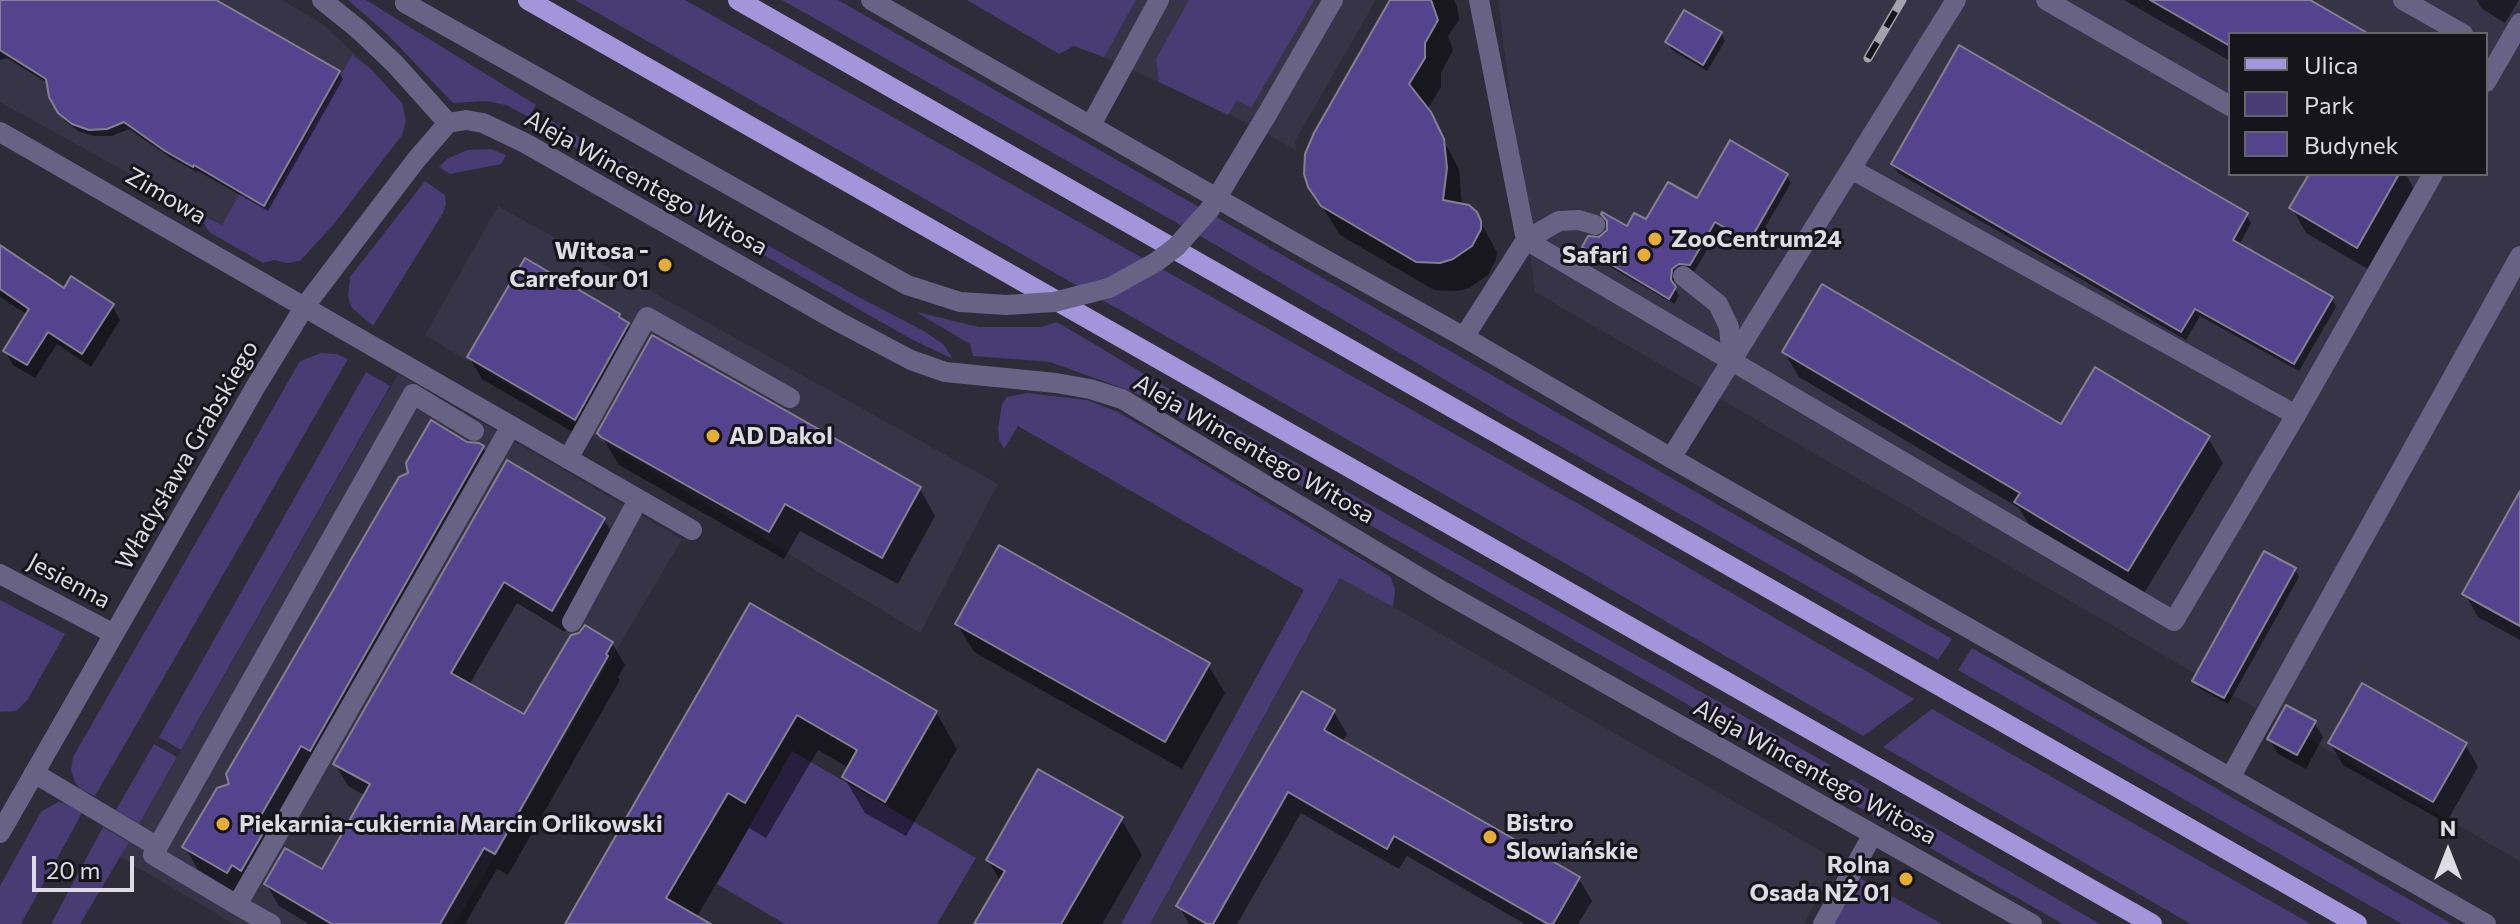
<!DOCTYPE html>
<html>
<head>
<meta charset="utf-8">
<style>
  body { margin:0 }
  #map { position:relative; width:2520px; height:924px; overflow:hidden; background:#2e2c39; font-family:Commissioner,sans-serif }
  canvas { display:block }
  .legend { position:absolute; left:2228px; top:32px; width:260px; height:144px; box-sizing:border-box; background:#16151b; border:2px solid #66656c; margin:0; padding:10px 14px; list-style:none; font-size:24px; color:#dddce5 }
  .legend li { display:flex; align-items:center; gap:16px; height:40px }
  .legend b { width:40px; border:2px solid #66656c }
  .north { position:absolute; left:2408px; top:812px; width:80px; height:80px; -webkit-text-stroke:6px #16151b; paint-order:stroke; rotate:0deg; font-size:22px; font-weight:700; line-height:32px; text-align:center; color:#dddce5 }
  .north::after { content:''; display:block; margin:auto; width:28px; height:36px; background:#dddce5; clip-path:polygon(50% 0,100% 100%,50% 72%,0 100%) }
  .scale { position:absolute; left:32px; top:856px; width:102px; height:36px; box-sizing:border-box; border:4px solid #dddce5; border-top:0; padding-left:10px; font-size:24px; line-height:28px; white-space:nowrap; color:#dddce5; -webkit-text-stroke:6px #16151b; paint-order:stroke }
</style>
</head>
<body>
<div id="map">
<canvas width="2520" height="924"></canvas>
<ul class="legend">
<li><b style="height:10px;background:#a295da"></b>Ulica</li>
<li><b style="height:22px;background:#493b74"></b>Park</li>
<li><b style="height:22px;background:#56438d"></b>Budynek</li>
</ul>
<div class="north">N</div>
<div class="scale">20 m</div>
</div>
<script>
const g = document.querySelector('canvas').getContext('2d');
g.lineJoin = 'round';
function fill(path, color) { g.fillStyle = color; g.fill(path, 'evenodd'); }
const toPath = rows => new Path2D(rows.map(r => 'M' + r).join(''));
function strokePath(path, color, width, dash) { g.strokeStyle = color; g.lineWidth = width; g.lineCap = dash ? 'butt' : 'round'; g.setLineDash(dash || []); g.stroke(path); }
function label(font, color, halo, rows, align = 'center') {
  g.font = font + ' Commissioner,sans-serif'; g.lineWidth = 6; g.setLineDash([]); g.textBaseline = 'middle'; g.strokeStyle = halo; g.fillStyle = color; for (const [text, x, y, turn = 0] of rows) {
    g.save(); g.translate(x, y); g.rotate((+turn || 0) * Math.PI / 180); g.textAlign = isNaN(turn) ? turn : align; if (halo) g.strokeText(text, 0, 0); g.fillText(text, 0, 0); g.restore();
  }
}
fill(toPath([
  [0,0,282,0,321,23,371,69,352,55,267,208,222,225,0,102],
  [996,0,1376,0,1295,141,1296,150,1243,121,1104,57,1074,46],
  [1498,0,2520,0,2520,861,1535,292],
  [2230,34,2486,34,2486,174,2230,174],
  [498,206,998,484,920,633,425,335],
  [398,374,682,539,455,924,234,924,120,857],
  [1341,577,1837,860,1804,924,1150,924]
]), '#373447');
fill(toPath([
  [348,0,366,0,536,105,529,117,506,105,486,101,453,103,389,36],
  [575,0,685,0,1584,507,1914,699,1863,736,1605,586],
  [782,0,838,0,1952,639,1938,660,1505,415,1216,245],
  [967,0,1136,0,1104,57,1074,46,1059,54],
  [1189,0,1314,0,1251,108,1237,100,1228,115,1159,82,1156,59],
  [352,55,371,69,402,103,406,121,402,135,334,224,300,261,287,263,274,260,263,263,209,232,204,223,206,217,222,225,241,192,267,207],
  [550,120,853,294,922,330,943,344,953,359,911,339,544,130],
  [491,149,506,155,501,164,450,174,439,167,447,159,467,150],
  [425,181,445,195,446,204,443,213,373,326,352,308,348,297,350,277],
  [916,312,979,327,1041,327,1057,322,1233,427,1830,765,1811,781,1682,701,1136,393,1050,362,973,356,970,344],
  [321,353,336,354,348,359,95,796,80,789,75,782,71,770,73,757,300,361],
  [366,372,390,386,181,750,159,737],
  [1027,393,1087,400,1118,412,1391,577,1395,590,1393,607,1340,578,1150,924,1121,924,1304,590,1018,426,1004,449,999,440,998,428,1002,404,1007,397],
  [0,600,65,634,28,699,16,711,0,712],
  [1972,648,2452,924,2402,924,1958,670],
  [1932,709,2311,924,2191,924,1883,747],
  [154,744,177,757,139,824,116,810],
  [792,751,976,858,937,924,785,924,717,884],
  [1851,779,2100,924,2063,924,1834,793],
  [58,802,64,803,82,813,21,924,0,924,0,886,41,812],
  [103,827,129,842,80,924,51,924],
  [1861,879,1942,924,1834,924]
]), '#493b74');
fill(toPath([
  [0,0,212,0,339,72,343,79,268,211,198,171,197,172,171,158,129,129,112,136,94,136,78,131,64,120,51,96,49,84,7,58,0,60],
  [1393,0,1454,0,1457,6,1459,20,1448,36,1453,50,1441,73,1441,87,1427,110,1459,169,1462,206,1476,214,1497,252,1496,259,1488,275,1469,288,1457,291,1434,290,1340,235,1310,187],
  [2124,0,2306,0,2365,34,2230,34,2230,61],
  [2477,0,2519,0,2505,23,2481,8],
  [1721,34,1725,41,1707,71,1672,50,1667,42],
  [1893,164,2246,214,2251,223,2239,245,2332,298,2336,307,2299,371,2200,316,2186,340,1898,173],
  [2311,174,2406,174,2416,193,2371,271,2306,233,2292,208],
  [1787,175,1791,183,1753,248,1720,228,1694,272,1683,270,1676,276,1674,287,1679,296,1674,304,1588,254,1584,247,1697,201],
  [0,248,65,291,112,306,120,320,91,367,57,344,35,378,13,365,5,351,28,315,0,297],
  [619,315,628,324,641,347,588,441,482,379,469,357],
  [1784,352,2061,427,2208,438,2223,463,2143,595,2031,528,2019,508,1799,377],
  [600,433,920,489,935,516,898,584,800,531,784,559,619,465],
  [467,444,483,448,496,470,240,895,198,870,185,847,232,785],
  [508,462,604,519,617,541,565,632,517,603,469,685,525,717,612,643,625,665,618,677,620,680,508,875,497,869,465,924,309,924,279,906,266,884,323,872,366,796,348,786,335,764],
  [2520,496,2520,640,2478,617,2465,594],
  [2295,570,2299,577,2228,704,2199,688,2195,681],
  [750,605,936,712,957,749,906,836,865,813,844,777,849,768,818,750,766,838,749,828,696,918,707,924,576,924],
  [957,624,1208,665,1225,693,1182,769,974,652],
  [1334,712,1347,734,1342,742,1579,879,1592,901,1578,924,1525,924,1407,856,1399,869,1301,813,1237,924,1189,924,1179,906],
  [2314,722,2323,737,2306,769,2278,754,2269,739],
  [2330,743,2465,744,2478,767,2446,823,2343,765],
  [1121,819,1142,855,1102,924,977,924,1001,882,988,860]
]), '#0007');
const building = toPath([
  [0,0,216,0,340,71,264,206,194,165,193,167,165,151,124,122,107,129,89,130,72,124,58,113,49,97,46,79,0,50,0,0],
  [1390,0,1431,0,1438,20,1425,43,1425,58,1409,84,1431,112,1444,139,1447,168,1443,200,1469,205,1477,212,1481,221,1481,229,1472,246,1453,259,1440,263,1416,262,1321,206,1308,187,1304,174,1305,154,1314,133,1390,0],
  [2150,0,2310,0,2369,34,2230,34,2230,46,2150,0],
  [1684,10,1722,32,1703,65,1665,42,1684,10],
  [1959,45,2248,213,2233,240,2333,297,2294,364,2195,309,2181,332,1891,164,1959,45],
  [1730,140,1788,174,1749,242,1715,222,1690,265,1679,264,1672,269,1671,280,1676,287,1669,299,1582,247,1588,236,1599,237,1607,230,1607,221,1601,214,1602,212,1627,226,1634,213,1646,219,1668,182,1697,198,1730,140],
  [2309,174,2399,174,2357,248,2289,208,2309,174],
  [0,245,64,288,71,276,114,304,82,354,48,332,27,365,3,351,29,309,0,289,0,245],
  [525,258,620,314,619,317,629,323,575,420,467,357,525,258],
  [1822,284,2061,424,2095,367,2210,436,2128,571,2014,502,2020,493,1782,352,1822,284],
  [652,335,921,487,882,558,785,504,769,532,601,437,597,433,652,335],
  [431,420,467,442,479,443,484,446,310,751,301,746,253,829,262,835,241,871,232,865,227,873,182,847,217,788,229,784,226,774,399,477,408,473,406,463,431,420],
  [507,460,605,518,552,611,504,582,451,673,524,714,571,635,579,633,585,625,613,642,606,654,608,656,495,854,484,848,440,924,332,924,264,884,285,848,322,869,370,784,333,764,507,460],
  [2520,491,2520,626,2462,594,2520,491],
  [999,545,1210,663,1165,742,955,624,999,545],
  [2264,551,2296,568,2224,698,2192,681,2264,551],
  [750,603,937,711,885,802,842,777,857,750,797,715,745,803,728,793,666,898,711,924,565,924,750,603],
  [2362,683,2467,743,2433,802,2328,743,2362,683],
  [1302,691,1335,710,1324,730,1580,877,1553,924,1548,924,1394,836,1387,849,1288,792,1213,924,1207,924,1176,906,1302,691],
  [2286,705,2316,721,2297,755,2267,739,2286,705],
  [1038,769,1123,817,1061,924,974,924,1005,871,986,860,1038,769]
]);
fill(building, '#56438d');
strokePath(building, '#838191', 2);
strokePath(toPath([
  [2046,0,2230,106],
  [2403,0,2463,34],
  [2486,82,2520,23],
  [1266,116,1333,0],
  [1091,125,1159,0],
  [1851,169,2296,415],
  [1526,240,2174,621,2296,415,2433,174],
  [1526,240,1559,221,1579,220,1595,225],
  [1683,276,1718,304,1729,327,1732,360],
  [1464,337,1526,240,1479,0],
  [474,431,413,394,153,855,237,905,511,426],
  [1671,458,1956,0],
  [568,459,647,317,790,398],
  [572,622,638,500],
  [34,773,158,847],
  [2230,778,2520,256],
  [237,905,271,924]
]), '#686284', 20);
strokePath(toPath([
  [322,0,358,29,395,64,448,123],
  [871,0,1297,244,1464,337,1671,458,2486,924],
  [448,123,466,120,483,123,525,143,839,322,911,360,945,372,1056,383,1090,389,1122,399,1442,591,2032,924],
  [0,132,692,530],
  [0,574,114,634],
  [0,833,256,386,305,306,416,160,448,123],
  [1823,924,1873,834]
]), '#686284', 20);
strokePath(toPath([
  [528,0,2152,924],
  [738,0,2357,924]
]), '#a295da', 20);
const rail = toPath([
  [1868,58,1902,0]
]);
strokePath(rail, '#a4a2ad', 9);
strokePath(rail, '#16151b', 6, [18]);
strokePath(toPath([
  [405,3,907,285,960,302,1006,305,1054,302,1109,288,1156,262,1176,247,1210,209,1266,116]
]), '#686284', 20);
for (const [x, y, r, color] of [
  [1655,239,8,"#e5ad35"],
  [1644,255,8,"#e5ad35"],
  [665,265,8,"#e5ad35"],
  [713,436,8,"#e5ad35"],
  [223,824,8,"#e5ad35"],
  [1490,837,8,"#e5ad35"],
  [1906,879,8,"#e5ad35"]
]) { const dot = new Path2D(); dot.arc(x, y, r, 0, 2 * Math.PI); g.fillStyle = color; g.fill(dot); strokePath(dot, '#16151b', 3); }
label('24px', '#dddce5', '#16151b', [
  ["Aleja Wincentego Witosa",646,183,29],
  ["Zimowa",166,196,30],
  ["Aleja Wincentego Witosa",1254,449,30],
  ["Władysława Grabskiego",187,455,-60],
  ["Jesienna",69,581,28],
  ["Aleja Wincentego Witosa",1815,772,29]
]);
label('bold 24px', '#dddce5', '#16151b', [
  ["ZooCentrum24",1671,239],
  ["Witosa -",649,251,"right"],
  ["Carrefour 01",649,279,"right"],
  ["Safari",1628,255,"right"],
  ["AD Dakol",729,436],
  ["Bistro",1506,823],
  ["Slowiańskie",1506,851],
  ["Piekarnia-cukiernia Marcin Orlikowski",239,824],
  ["Rolna",1890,865,"right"],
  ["Osada NŻ 01",1890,893,"right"]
], 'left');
</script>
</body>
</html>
